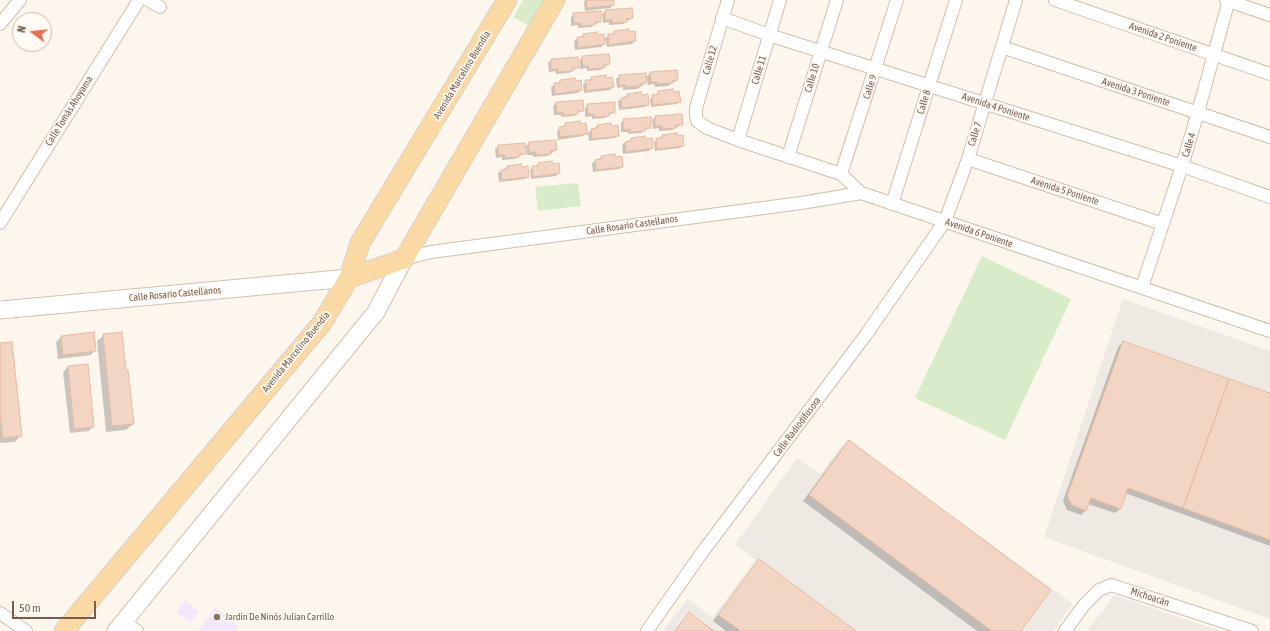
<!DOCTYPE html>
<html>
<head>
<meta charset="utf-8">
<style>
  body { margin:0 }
  #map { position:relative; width:1270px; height:631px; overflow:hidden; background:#fdf6ec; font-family:"Asap Condensed",sans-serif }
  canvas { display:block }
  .north { position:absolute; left:12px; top:12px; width:40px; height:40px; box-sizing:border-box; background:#fffaf3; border:1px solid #cabbb1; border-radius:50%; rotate:285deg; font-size:11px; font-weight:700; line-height:16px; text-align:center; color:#7a5c4d }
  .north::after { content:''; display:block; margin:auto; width:14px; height:18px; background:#e76f51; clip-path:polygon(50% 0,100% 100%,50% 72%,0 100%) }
  .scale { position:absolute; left:12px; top:601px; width:84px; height:18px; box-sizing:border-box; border:2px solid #7a5c4d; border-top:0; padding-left:5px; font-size:12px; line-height:14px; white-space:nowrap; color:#7a5c4d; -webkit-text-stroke:3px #fffaf3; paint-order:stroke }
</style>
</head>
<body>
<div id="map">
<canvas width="1270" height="631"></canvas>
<div class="north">N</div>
<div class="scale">50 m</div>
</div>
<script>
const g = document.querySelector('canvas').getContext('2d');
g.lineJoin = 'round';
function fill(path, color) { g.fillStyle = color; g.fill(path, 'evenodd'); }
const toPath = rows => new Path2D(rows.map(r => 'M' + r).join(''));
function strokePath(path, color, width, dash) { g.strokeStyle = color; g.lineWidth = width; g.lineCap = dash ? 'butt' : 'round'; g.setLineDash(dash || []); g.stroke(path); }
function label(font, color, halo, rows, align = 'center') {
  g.font = font + ' "Asap Condensed",sans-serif'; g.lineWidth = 3.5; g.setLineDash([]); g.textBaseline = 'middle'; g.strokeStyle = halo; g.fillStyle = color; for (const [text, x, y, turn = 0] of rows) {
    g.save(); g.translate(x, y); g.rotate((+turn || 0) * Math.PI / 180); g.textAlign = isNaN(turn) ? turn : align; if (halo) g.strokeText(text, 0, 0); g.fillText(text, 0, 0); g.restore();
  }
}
fill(toPath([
  [1123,299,1270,351,1270,619,1044,537],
  [847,439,1073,604,1053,631,663,631,687,599,713,617,755,560,735,545,797,458,820,474],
  [1114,595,1220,631,1087,631]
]), '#efe9e4');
fill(toPath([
  [185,600,199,612,190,623,176,612],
  [215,607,239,627,235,631,198,631]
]), '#f3e8fa');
fill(toPath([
  [523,0,551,0,534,29,513,17],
  [578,183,581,206,538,211,535,187],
  [982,256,1071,299,1005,440,915,398]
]), '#d8ecc9');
fill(toPath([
  [585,0,613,0,613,5,610,8,585,11,584,2],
  [605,11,632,18,623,24,609,25,609,22,603,23,602,14],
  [574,14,600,21,591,27,578,28,578,25,571,26,571,17],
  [615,32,628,33,635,41,632,44,607,47,605,38],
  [583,35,604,44,601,47,575,50,574,41],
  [582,57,609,64,600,70,587,71,587,68,580,69,580,60],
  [551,60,578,67,569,73,556,74,555,71,549,72,548,63],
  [650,73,677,80,668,86,655,87,654,84,648,85,647,76],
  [619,76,646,83,637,89,623,90,623,87,617,88,616,79],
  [592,78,605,79,613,87,610,90,584,93,583,84],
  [561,81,574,82,581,90,578,93,552,96,551,87],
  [659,92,679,101,677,104,651,107,650,99],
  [627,95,648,104,645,107,619,110,618,101],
  [556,103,583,110,574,116,561,117,561,115,554,115,553,106],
  [588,105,614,112,605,118,592,119,592,116,585,117,585,108],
  [655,117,682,124,672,130,659,131,659,128,653,129,652,120],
  [624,120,650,127,641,133,628,134,628,132,621,132,621,123],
  [566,124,586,133,583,136,558,140,557,131],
  [597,126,618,135,615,138,589,141,588,133],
  [662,136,683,145,680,148,655,151,654,142],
  [631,139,652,148,649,151,623,154,622,145],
  [529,143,556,150,547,156,533,157,533,155,527,155,526,146],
  [524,144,525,153,515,159,502,160,502,157,496,158,495,149,498,146],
  [601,157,615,158,622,166,619,169,593,172,592,163],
  [538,164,558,164,559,173,556,176,531,179,530,170],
  [507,167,521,168,528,176,525,179,499,182,498,173],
  [93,333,95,350,91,355,58,359,56,342,61,337],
  [104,335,133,424,126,430,106,432,97,341],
  [1123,342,1270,394,1270,546,1125,493,1120,509,1115,513,1088,504,1086,510,1081,515,1067,510,1063,501,1118,347],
  [0,344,21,435,15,442,0,443],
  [87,365,93,426,89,431,70,433,63,372,68,367],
  [849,441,1020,631,977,631,803,501,843,447],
  [759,561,854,631,726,631,713,621,753,567]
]), '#0003');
const building = toPath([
  [586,0,614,0,614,5,587,8,586,0],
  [632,8,633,18,626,19,627,22,612,23,612,20,605,20,605,10,632,8],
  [601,11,601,22,595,22,595,25,581,26,581,23,574,23,573,13,601,11],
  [629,29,629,32,635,31,636,41,609,45,608,34,614,34,614,31,629,29],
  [597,32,598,35,604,34,605,44,578,48,577,37,583,37,583,34,597,32],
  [609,54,610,64,604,65,604,68,589,69,589,66,583,66,582,56,609,54],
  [578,57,579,68,573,68,573,71,558,72,558,69,551,69,551,59,578,57],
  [677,70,678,80,672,81,672,83,657,84,657,82,651,82,650,72,677,70],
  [646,73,647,83,640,84,641,86,626,87,626,85,619,85,619,75,646,73],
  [606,75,606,78,612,77,614,87,587,91,585,80,592,80,591,77,606,75],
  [575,78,575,81,581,80,582,90,555,94,554,83,560,83,560,80,575,78],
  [673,89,673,92,679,91,681,102,653,105,652,95,658,94,658,91,673,89],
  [641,92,642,95,648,94,649,105,622,108,621,98,627,97,627,94,641,92],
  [583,100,584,111,578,111,578,114,563,115,563,112,557,113,556,102,583,100],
  [615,102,615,113,609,113,609,116,595,117,594,114,588,114,587,104,615,102],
  [682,114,683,125,676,125,676,128,662,129,662,126,655,126,655,116,682,114],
  [651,117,651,128,645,128,645,131,631,132,630,129,624,130,623,119,651,117],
  [580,121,580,124,586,123,588,134,560,137,559,127,566,126,565,123,580,121],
  [611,123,612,126,618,125,619,136,592,139,591,129,597,128,597,125,611,123],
  [677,133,677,136,683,135,684,146,657,149,656,138,662,138,662,135,677,133],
  [645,136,646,139,652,138,653,148,626,152,625,142,631,141,631,138,645,136],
  [556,140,557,150,550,151,551,154,536,155,536,152,529,152,529,142,556,140],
  [525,143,526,154,519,154,519,157,505,158,505,155,498,155,498,145,525,143],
  [615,154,615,157,622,156,623,167,596,170,595,160,601,159,601,156,615,154],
  [552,161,553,164,559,163,560,173,533,177,532,166,538,166,538,163,552,161],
  [521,164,522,167,528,166,529,177,502,180,501,170,507,169,507,166,521,164],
  [94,332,96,351,63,355,61,336,94,332],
  [122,332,126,370,128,370,134,424,112,426,103,334,122,332],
  [1123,341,1229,379,1183,508,1128,488,1121,509,1091,498,1086,511,1072,505,1067,496,1123,341],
  [12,342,22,436,3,438,0,414,0,343,12,342],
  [88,364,94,427,74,429,68,366,88,364],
  [1229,379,1270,393,1270,540,1183,508,1229,379],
  [849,440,1051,590,1021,631,992,631,809,495,849,440],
  [759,559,856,631,741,631,718,615,759,559],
  [689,612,714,631,675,631,689,612]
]);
fill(building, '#f3d5c3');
strokePath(building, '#e6bba3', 1);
const street = toPath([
  [148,0,160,7],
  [728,0,696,108,696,115,697,121,707,128,738,140,841,174,861,193,1270,331],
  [1055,0,1270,74],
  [1226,0,1270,15],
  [722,18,769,35,1182,166,1270,197],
  [0,24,20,0],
  [1002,47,1270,137],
  [738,140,780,0],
  [788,157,837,0],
  [968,159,1163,224],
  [841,174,897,0],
  [892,204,956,0],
  [0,223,139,0],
  [404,259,431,252,801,203,861,193],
  [1142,287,1182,166,1198,112,1229,0],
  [0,613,26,631],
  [124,621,137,631],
  [647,631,701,554,865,336,945,221,968,159,1016,0],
  [1065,631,1084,605,1099,590,1111,585,1252,631]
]);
const secondary = toPath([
  [0,310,349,278],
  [116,631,376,312,404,259]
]);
const primary = toPath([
  [349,278,404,259,555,0],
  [64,631,322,323,349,278,360,243,507,0]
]);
strokePath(street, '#d1beb0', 14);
strokePath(secondary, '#d6c0b0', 19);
strokePath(primary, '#dad1cd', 21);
strokePath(street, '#fff', 12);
strokePath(secondary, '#fff', 17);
strokePath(primary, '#fbd9a5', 19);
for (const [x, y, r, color] of [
  [217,617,4,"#8d6e63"]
]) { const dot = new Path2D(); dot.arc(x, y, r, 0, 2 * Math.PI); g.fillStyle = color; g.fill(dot); strokePath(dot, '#fffaf3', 1.5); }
label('10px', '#7a5c4d', '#fffaf3', [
  ["Avenida 2 Poniente",1163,37,19],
  ["Calle 12",710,60,-74],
  ["Calle 11",759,70,-73],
  ["Avenida Marcelino Buendía",462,75,-59],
  ["Calle 10",812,78,-73],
  ["Calle 9",870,87,-72],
  ["Avenida 3 Poniente",1136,92,18],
  ["Calle 8",924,102,-73],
  ["Avenida 4 Poniente",996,107,18],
  ["Calle Tomás Ahoyama",69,111,-58],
  ["Calle 7",975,134,-73],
  ["Calle 4",1189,145,-73],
  ["Avenida 5 Poniente",1065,191,18],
  ["Calle Rosario Castellanos",632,225,-8],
  ["Avenida 6 Poniente",979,233,19],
  ["Calle Rosario Castellanos",175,294,-5],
  ["Avenida Marcelino Buendía",296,352,-51],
  ["Calle Radiodifusora",797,427,-53],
  ["Michoacán",1150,597,18]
]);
label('10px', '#785e54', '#fffaf3', [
  ["Jardín De Ninõs Julian Carrillo",225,617]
], 'left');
</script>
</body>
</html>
